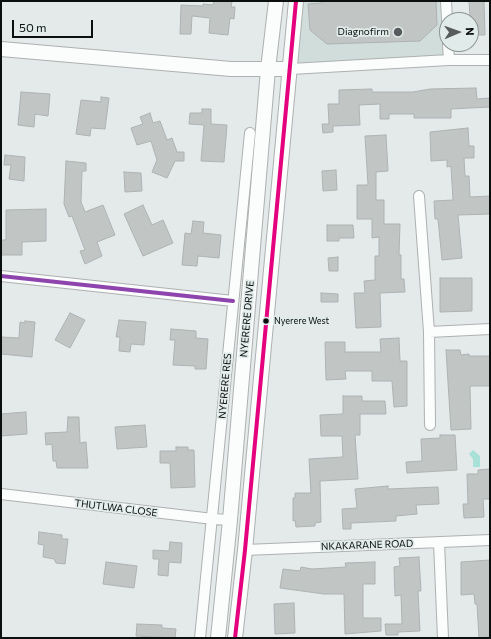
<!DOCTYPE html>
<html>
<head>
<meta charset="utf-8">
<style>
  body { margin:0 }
  #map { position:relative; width:491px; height:639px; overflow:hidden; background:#e4e9e9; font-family:Commissioner,sans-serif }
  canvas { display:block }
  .frame { position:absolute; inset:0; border:2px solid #0b0f0e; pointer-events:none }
  .north { position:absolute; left:439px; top:12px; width:40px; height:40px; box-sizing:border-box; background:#e1ecea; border:1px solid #8b9492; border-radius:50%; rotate:88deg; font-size:11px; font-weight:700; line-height:16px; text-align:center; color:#0b0f0e }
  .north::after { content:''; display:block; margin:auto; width:14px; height:18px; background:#575b5b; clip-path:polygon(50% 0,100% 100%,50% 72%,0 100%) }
  .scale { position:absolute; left:12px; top:20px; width:81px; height:18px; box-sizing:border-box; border:2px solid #0b0f0e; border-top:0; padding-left:5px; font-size:12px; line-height:14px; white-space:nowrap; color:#0b0f0e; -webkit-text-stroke:3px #e1ecea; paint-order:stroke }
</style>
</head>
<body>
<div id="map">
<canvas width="491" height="639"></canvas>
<div class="frame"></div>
<div class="north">N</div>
<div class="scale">50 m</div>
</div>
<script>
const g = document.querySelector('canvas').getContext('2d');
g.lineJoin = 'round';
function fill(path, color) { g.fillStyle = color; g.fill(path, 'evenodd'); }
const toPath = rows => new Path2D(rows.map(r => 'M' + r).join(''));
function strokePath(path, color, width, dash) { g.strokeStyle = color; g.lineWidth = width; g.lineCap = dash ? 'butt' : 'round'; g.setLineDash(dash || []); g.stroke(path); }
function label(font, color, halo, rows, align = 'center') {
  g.font = font + ' Commissioner,sans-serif'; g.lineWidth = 3.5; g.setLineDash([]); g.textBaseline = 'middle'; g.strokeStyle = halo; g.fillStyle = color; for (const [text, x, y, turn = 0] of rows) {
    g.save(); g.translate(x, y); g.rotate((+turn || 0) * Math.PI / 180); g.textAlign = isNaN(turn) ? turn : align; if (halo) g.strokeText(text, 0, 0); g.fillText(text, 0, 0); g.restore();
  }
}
fill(toPath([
  [295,1,440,1,444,65,288,66]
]), '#d0dddb');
fill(toPath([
  [473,450,480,456,480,467,473,467,473,459,469,454]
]), '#a8e1d7');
const building = toPath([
  [214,1,232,1,231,7,235,7,234,19,230,18,228,35,209,33,210,18,192,16,191,34,180,34,181,5,203,6,203,4,213,5,214,1],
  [322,1,436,1,437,25,420,41,327,44,310,30,308,4,322,3,322,1],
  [469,1,484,1,485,35,471,35,469,1],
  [476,88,477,99,490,98,490,107,451,109,451,118,414,118,414,114,389,114,389,119,380,119,380,104,359,105,360,125,333,126,333,132,323,133,322,124,329,124,328,104,339,104,339,90,372,89,372,92,413,92,430,89,476,88],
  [21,92,50,94,48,116,35,114,34,127,18,125,21,92],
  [101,97,109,98,105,129,91,128,90,136,76,134,81,100,101,102,101,97],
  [202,109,211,109,211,124,227,125,224,162,201,161,204,125,189,124,190,113,202,113,202,109],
  [150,113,153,123,160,121,167,140,172,138,177,152,184,152,184,161,175,161,167,178,152,172,157,160,151,141,137,145,131,128,143,124,140,117,150,113],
  [468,128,469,146,474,146,474,158,464,158,465,176,469,176,470,197,490,196,490,214,458,215,462,258,442,260,438,219,435,219,434,201,453,200,451,166,447,167,447,160,431,161,430,132,468,128],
  [386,135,388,171,376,172,376,200,384,200,384,224,400,224,399,255,401,255,401,279,404,279,405,292,380,293,381,327,356,328,354,293,365,293,364,281,375,280,375,256,379,256,379,237,372,238,372,219,357,219,357,185,368,185,365,136,386,135],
  [5,155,25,157,24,181,9,179,11,165,4,165,5,155],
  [66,161,86,163,86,171,82,171,81,202,85,212,103,205,115,235,97,242,102,256,85,264,80,251,85,250,72,216,69,217,64,204,66,161],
  [336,170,337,190,323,191,322,171,336,170],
  [124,172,141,173,142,191,125,192,124,172],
  [143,205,152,225,163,220,173,243,143,256,124,214,143,205],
  [46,209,46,241,22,242,22,255,1,255,1,240,6,240,6,210,46,209],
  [193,221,204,222,203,233,221,235,219,258,198,256,197,266,182,265,185,233,191,234,193,221],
  [327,225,353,225,354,238,339,238,339,241,327,241,327,225],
  [338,257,338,271,329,271,328,258,338,257],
  [440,278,472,278,472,311,440,312,440,278],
  [321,293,338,294,338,302,321,302,321,293],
  [70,313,85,320,70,348,55,340,70,313],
  [119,320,146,322,144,345,131,344,130,352,119,351,120,337,116,337,119,320],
  [25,321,35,322,32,357,1,354,1,337,19,338,20,322,25,323,25,321],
  [171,329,196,331,196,338,208,339,206,369,195,369,195,366,173,365,175,340,170,340,171,329],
  [399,338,400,361,407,361,407,406,394,407,392,381,372,381,372,371,345,371,346,379,326,380,325,342,345,342,345,352,381,352,380,339,399,338],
  [446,350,460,350,461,355,469,354,469,356,490,356,490,386,470,386,471,429,451,430,446,350],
  [343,396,362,396,362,401,385,401,386,414,360,414,360,435,355,435,358,479,320,481,321,522,315,523,315,526,296,527,295,520,293,521,293,498,295,498,295,493,311,493,309,459,343,457,342,436,321,436,320,415,343,414,343,396],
  [26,412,27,434,1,436,1,414,26,412],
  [68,417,79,417,80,443,86,442,88,468,57,468,56,461,53,461,52,444,46,445,45,433,67,432,68,417],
  [145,425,147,447,117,449,115,427,145,425],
  [440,435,455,435,457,470,407,473,406,462,422,461,421,439,440,438,440,435],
  [176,447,188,447,188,450,194,450,195,487,171,488,170,463,160,463,160,451,176,451,176,447],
  [490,469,490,499,483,499,484,517,464,518,463,504,468,504,467,474,478,474,478,470,490,469],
  [388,486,388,489,438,487,439,504,416,505,417,514,396,516,396,521,351,523,351,529,343,529,342,509,357,508,355,489,388,486],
  [39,532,62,535,62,539,68,539,65,564,56,563,54,559,43,557,44,545,38,544,39,532],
  [170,542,182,543,181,563,169,562,168,576,158,575,159,559,153,559,153,550,169,551,170,542],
  [419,557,421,591,418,591,420,631,398,632,398,635,386,635,385,624,402,624,401,595,395,596,394,567,400,566,399,558,419,557],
  [490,560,490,637,479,638,477,604,475,604,474,594,461,595,461,562,490,560],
  [106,562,137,566,134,588,103,584,106,562],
  [375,562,375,584,363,584,363,618,381,618,381,631,345,634,344,594,324,594,280,588,283,569,300,571,301,567,312,569,346,567,345,563,375,562],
  [294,603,295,633,275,634,274,604,294,603],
  [137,624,162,625,162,628,176,629,175,638,136,636,137,624]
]);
fill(building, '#c1c6c5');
strokePath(building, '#aeb2b2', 1);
const street = toPath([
  [446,1,447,20],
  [448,44,449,60],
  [291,69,449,60,490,60],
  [419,196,429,332,430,425],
  [1,276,233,301],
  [429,332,490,329],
  [1,494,213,519,230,520],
  [439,542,443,638],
  [245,550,490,540],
  [200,638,250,133]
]);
const secondary = toPath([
  [1,49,231,69,291,69],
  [218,638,230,520,268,69,276,1],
  [235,638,245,550,296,1]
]);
strokePath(street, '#adb1b0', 12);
strokePath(secondary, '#adb1b0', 16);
strokePath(street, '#fbfcfc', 10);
strokePath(secondary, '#fbfcfc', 14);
strokePath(toPath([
  [235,638,245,550,296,1]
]), '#e5007d', 4);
strokePath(toPath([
  [1,276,233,301]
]), '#8e44ad', 4);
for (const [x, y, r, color] of [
  [398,32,5,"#575b5b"],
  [266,321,3.5,"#0b0f0e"]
]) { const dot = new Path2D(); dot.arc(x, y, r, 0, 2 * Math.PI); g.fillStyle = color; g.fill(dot); strokePath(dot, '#e1ecea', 1.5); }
label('9px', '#0b0f0e', '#e1ecea', [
  ["Nyerere West",274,321]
], 'left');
label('10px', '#0b0f0e', '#e1ecea', [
  ["Diagnofirm",389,32]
], 'right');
label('10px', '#0b0f0e', '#e1ecea', [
  ["NYERERE DRIVE",247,319,-85],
  ["NYERERE RES",225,386,-85],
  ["THUTLWA CLOSE",116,508,7],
  ["NKAKARANE ROAD",367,545,-2]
]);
</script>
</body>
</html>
